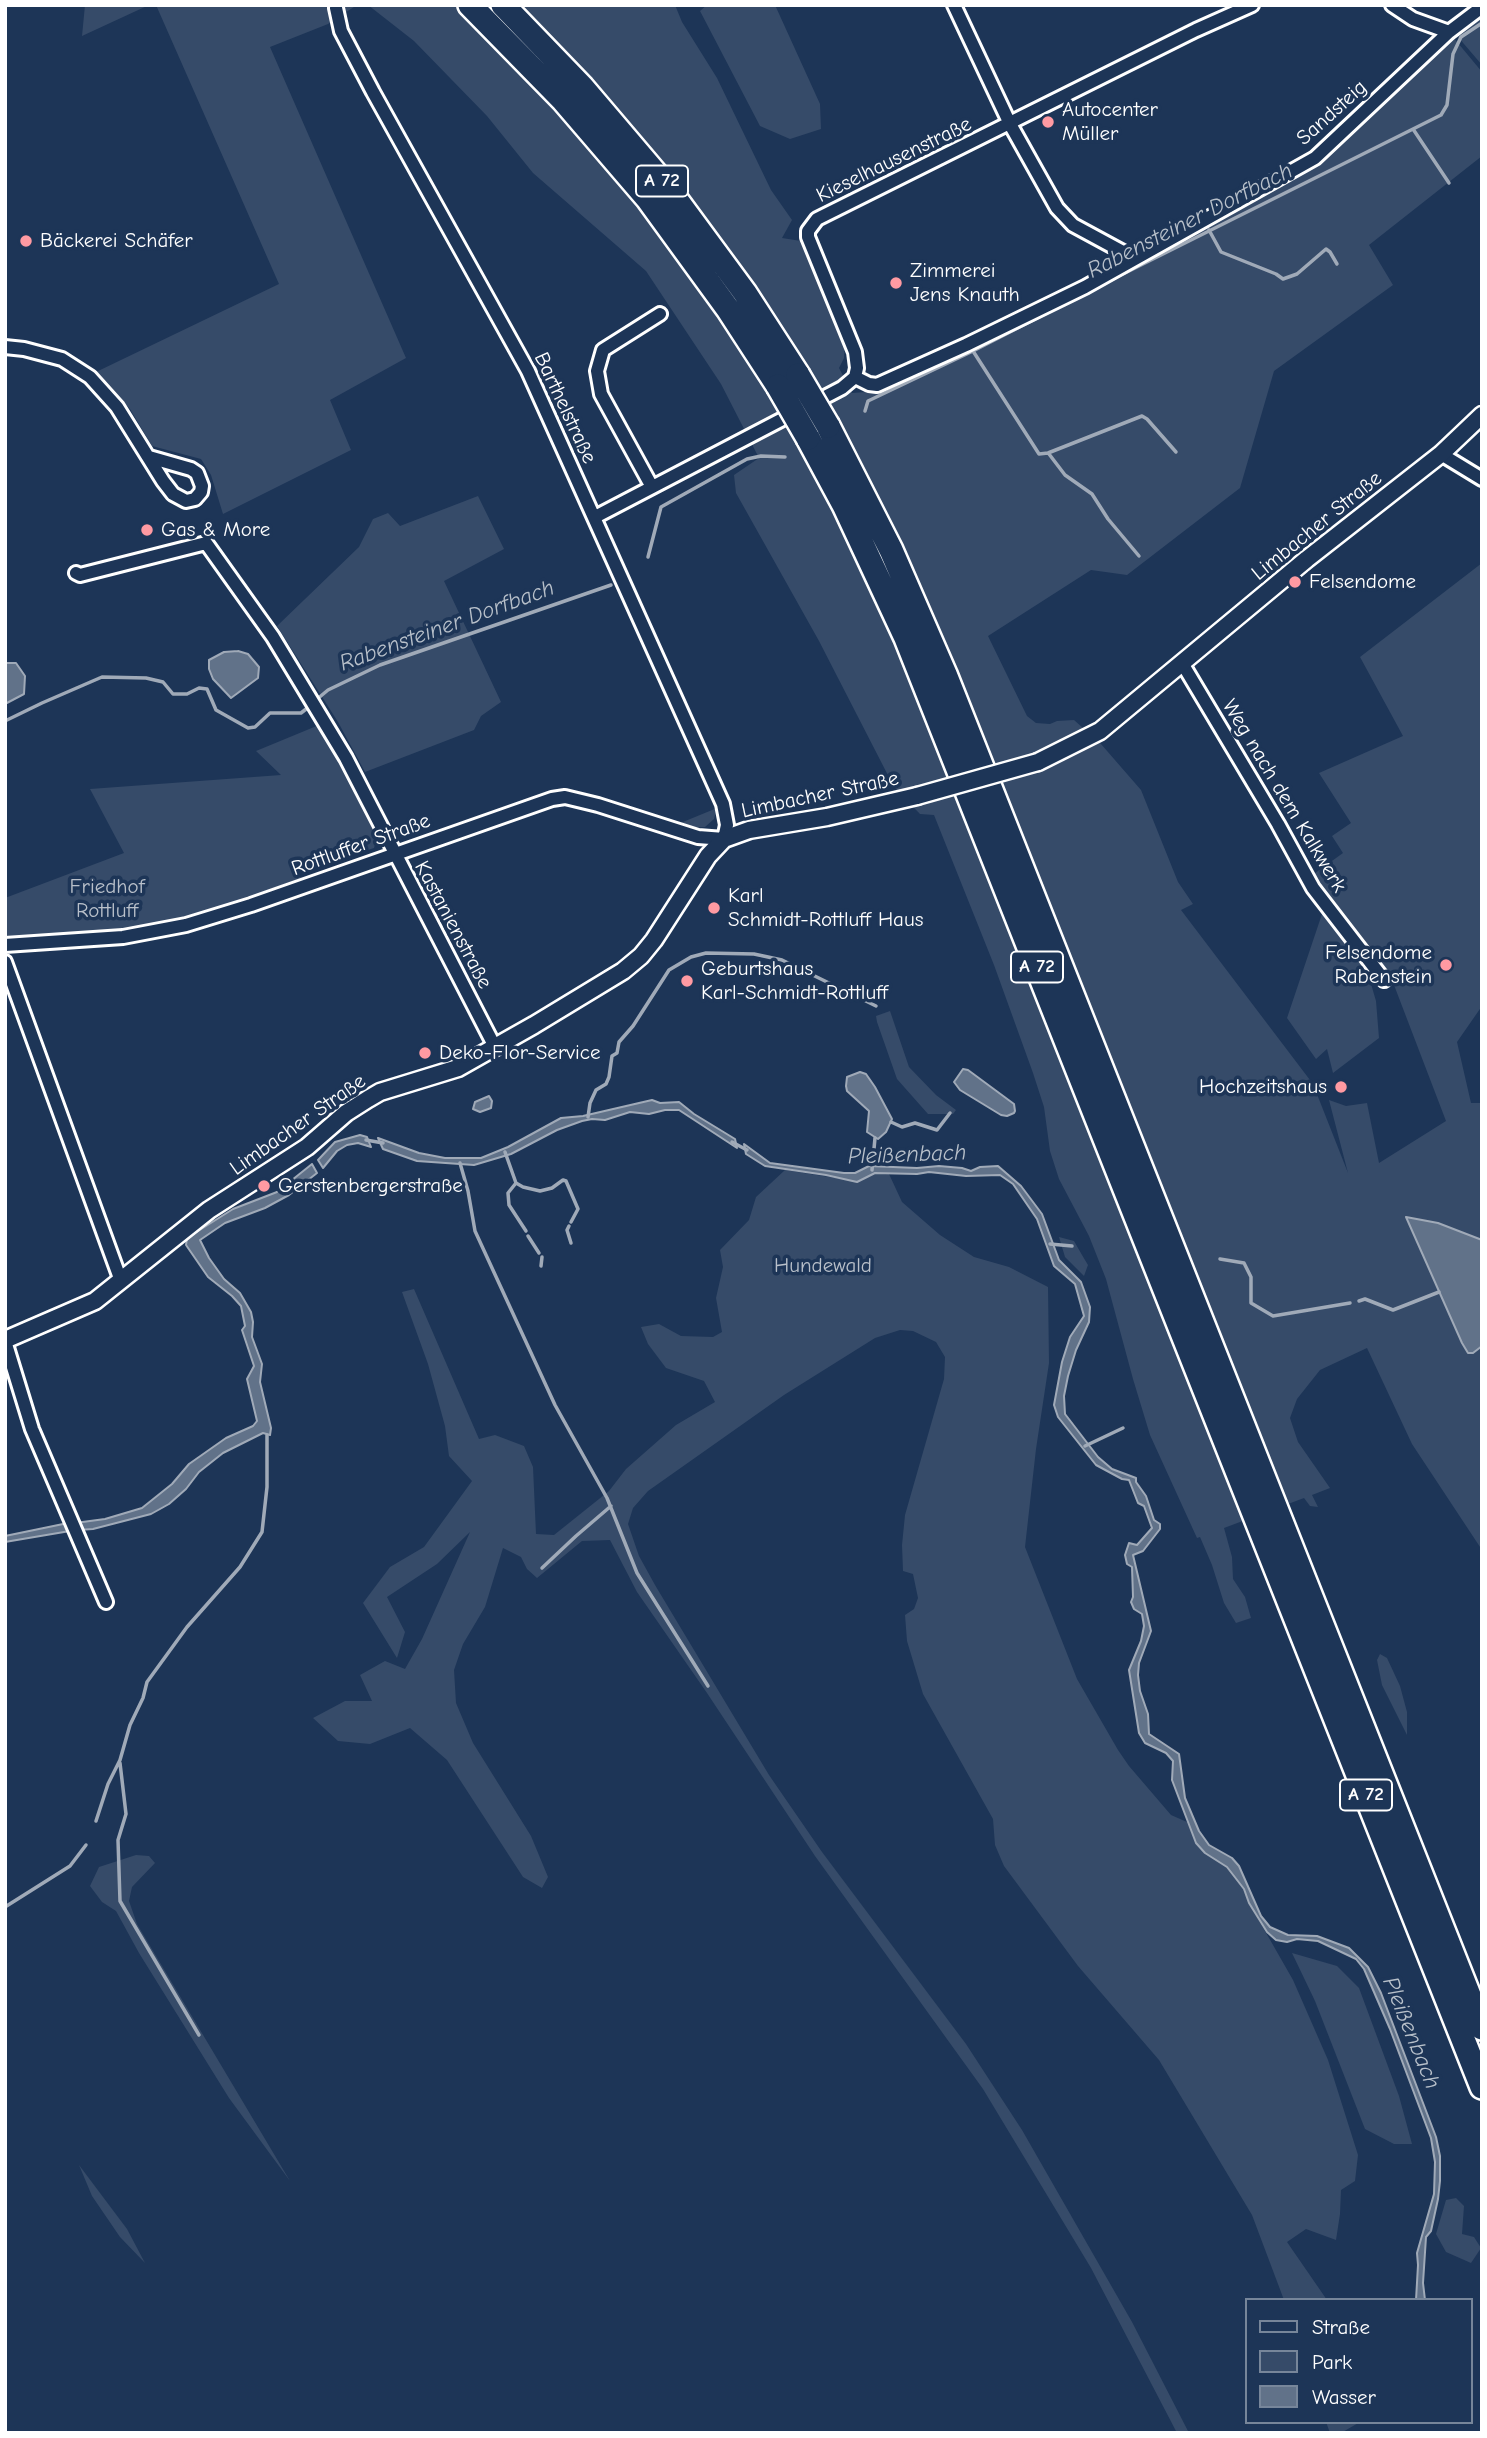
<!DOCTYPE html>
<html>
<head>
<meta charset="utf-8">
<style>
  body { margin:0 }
  #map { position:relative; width:1487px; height:2438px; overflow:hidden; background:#1d3557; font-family:"Comic Neue",sans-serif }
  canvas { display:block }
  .frame { position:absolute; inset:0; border:7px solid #fff; pointer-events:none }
  .legend { position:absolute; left:1245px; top:2298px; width:228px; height:126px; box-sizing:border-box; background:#1d3557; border:2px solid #77869a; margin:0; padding:9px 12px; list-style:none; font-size:21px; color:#fff }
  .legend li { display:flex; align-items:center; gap:14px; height:35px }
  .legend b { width:35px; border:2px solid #77869a }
</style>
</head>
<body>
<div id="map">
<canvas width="1487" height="2438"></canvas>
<div class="frame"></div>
<ul class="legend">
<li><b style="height:9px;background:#1d3557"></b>Straße</li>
<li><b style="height:19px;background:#364b69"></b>Park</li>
<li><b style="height:19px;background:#617289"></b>Wasser</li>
</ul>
</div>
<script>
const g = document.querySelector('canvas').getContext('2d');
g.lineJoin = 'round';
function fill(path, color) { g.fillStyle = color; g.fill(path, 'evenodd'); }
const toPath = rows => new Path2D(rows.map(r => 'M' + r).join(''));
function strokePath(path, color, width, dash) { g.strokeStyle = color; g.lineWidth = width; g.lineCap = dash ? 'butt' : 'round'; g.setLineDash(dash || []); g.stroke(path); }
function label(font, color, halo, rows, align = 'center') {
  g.font = font + ' "Comic Neue",sans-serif'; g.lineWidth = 7; g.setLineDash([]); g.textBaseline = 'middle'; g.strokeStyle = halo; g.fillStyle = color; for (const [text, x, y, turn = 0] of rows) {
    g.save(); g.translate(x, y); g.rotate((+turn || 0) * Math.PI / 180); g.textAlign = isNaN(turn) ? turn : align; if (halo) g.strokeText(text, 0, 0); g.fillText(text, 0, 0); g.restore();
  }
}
fill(toPath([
  [85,5,149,5,82,36],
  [156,5,357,5,328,24,270,47,406,358,330,400,351,450,223,514,211,475,201,459,152,446,130,409,96,372,279,284],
  [368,5,675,5,682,22,717,78,771,190,792,220,782,238,801,241,806,249,845,343,844,358,839,368,852,393,880,391,973,351,1320,157,1453,37,1482,72,1482,156,1369,245,1393,285,1274,371,1240,488,1127,575,1091,570,988,636,1027,716,1036,723,1050,724,1057,721,1074,720,1101,744,1141,790,1178,882,1193,904,1181,910,1313,1084,1348,1173,1329,1100,1346,1106,1367,1103,1379,1163,1446,1121,1394,985,1311,876,1343,853,1332,836,1351,823,1319,773,1403,736,1360,657,1482,563,1482,1006,1457,1042,1471,1103,1482,1103,1482,1550,1412,1444,1367,1348,1320,1370,1297,1399,1290,1418,1298,1442,1330,1488,1312,1495,1318,1507,1310,1506,1304,1498,1224,1528,1232,1557,1233,1579,1245,1597,1251,1618,1236,1623,1224,1603,1212,1565,1200,1537,1197,1538,1150,1435,1133,1379,1106,1279,1089,1236,1059,1179,1050,1151,1044,1107,1033,1073,994,965,934,815,920,814,894,787,819,641,736,493,734,475,759,458,721,384,646,271,533,173,487,116,414,41],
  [707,5,775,5,820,104,821,129,790,139,760,126,700,11],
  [1482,18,1482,65,1458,37],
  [478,496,504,549,444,581,501,702,481,716,474,730,365,772,338,722,277,626,359,547,373,519,388,513,400,526],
  [319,725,344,766,377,837,374,848,297,873,301,878,219,908,221,916,124,934,5,943,5,898,124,853,90,789,281,775,256,751],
  [717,808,714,819,705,827,689,828,678,824],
  [1323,911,1364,960,1376,1001,1379,1038,1333,1073,1327,1049,1316,1059,1287,1018],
  [890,1011,909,1067,936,1095,956,1110,953,1114,928,1114,897,1079,877,1022,876,1016],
  [785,1170,842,1179,874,1173,889,1174,902,1202,940,1235,974,1257,1009,1267,1048,1287,1049,1363,1036,1449,1025,1547,1077,1679,1118,1750,1129,1766,1171,1815,1187,1822,1196,1843,1205,1853,1227,1867,1244,1889,1249,1903,1293,1980,1328,2060,1358,2155,1355,2181,1341,2190,1340,2214,1336,2240,1306,2229,1287,2242,1327,2300,1284,2300,1252,2215,1159,2060,1078,1966,1004,1866,995,1845,993,1819,923,1694,907,1641,905,1615,914,1609,918,1598,913,1574,903,1571,902,1545,905,1515,944,1379,945,1357,936,1342,913,1331,900,1330,875,1338,784,1395,648,1491,633,1508,628,1524,639,1556,655,1585,769,1775,822,1852,966,2044,1022,2130,1132,2322,1189,2433,1177,2433,1091,2268,983,2089,815,1856,707,1693,637,1592,610,1540,582,1541,537,1578,527,1569,521,1557,503,1548,485,1607,463,1644,454,1670,456,1703,473,1743,531,1836,548,1877,542,1888,523,1877,447,1760,410,1728,370,1744,338,1741,313,1718,345,1701,372,1701,360,1675,385,1661,405,1669,422,1639,470,1532,437,1564,387,1597,405,1632,397,1658,363,1603,390,1567,424,1547,472,1481,449,1456,445,1426,428,1364,402,1292,414,1289,479,1439,495,1435,524,1446,533,1467,536,1534,554,1535,609,1491,626,1469,676,1425,715,1402,704,1381,666,1368,648,1344,641,1327,659,1324,681,1336,713,1337,722,1332,716,1298,723,1267,720,1250,749,1220,756,1197],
  [1059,1237,1074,1241,1082,1255,1088,1265,1084,1276,1065,1257],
  [1380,1654,1387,1658,1400,1686,1407,1712,1407,1735,1382,1685,1377,1660],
  [136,1855,149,1856,155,1863,132,1887,129,1901,137,1924,290,2181,229,2098,139,1953,116,1911,102,1902,90,1886,99,1867],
  [1292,1953,1337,1966,1359,1988,1399,2096,1412,2144,1394,2144,1365,2129,1315,2001],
  [79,2165,127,2229,145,2263,120,2237,92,2196],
  [1456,2198,1464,2206,1462,2234,1474,2237,1481,2248,1471,2263,1446,2252,1436,2234,1446,2200],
  [1326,2422,1360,2422,1341,2433,1330,2433]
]), '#364b69');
const water = toPath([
  [238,651,248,654,259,667,258,678,231,698,213,679,209,669,209,660,224,652,238,651],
  [5,663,16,663,25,676,24,694,5,704,5,663],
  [963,1069,968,1070,1014,1104,1015,1111,1014,1113,1007,1116,1001,1115,960,1090,954,1082,963,1069],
  [860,1072,866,1074,875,1087,892,1119,886,1132,878,1139,867,1132,869,1111,847,1091,846,1086,847,1077,860,1072],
  [489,1096,492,1101,491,1108,480,1112,473,1109,475,1102,489,1096],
  [652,1100,660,1103,679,1102,694,1114,735,1139,737,1148,679,1110,665,1110,649,1114,630,1112,605,1120,592,1119,582,1121,557,1130,511,1154,474,1165,417,1161,383,1149,378,1138,419,1153,445,1158,481,1158,508,1147,561,1118,583,1116,652,1100],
  [360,1135,367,1137,371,1147,358,1143,347,1145,337,1151,323,1168,318,1160,335,1142,360,1135],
  [744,1144,770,1163,844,1173,855,1173,869,1166,917,1168,939,1166,962,1168,971,1171,980,1167,998,1166,1021,1186,1042,1214,1059,1260,1081,1282,1090,1307,1089,1322,1076,1350,1068,1376,1064,1396,1065,1414,1098,1457,1112,1469,1136,1478,1136,1482,1146,1496,1154,1520,1160,1524,1160,1529,1143,1551,1133,1555,1151,1631,1139,1663,1138,1675,1140,1691,1148,1714,1149,1734,1179,1754,1185,1798,1199,1831,1209,1845,1232,1858,1239,1866,1261,1916,1270,1927,1288,1935,1317,1936,1349,1948,1368,1967,1381,1993,1436,2137,1440,2156,1440,2181,1438,2199,1431,2231,1426,2237,1423,2283,1425,2300,1416,2300,1418,2265,1417,2253,1434,2194,1435,2162,1431,2138,1390,2029,1364,1969,1356,1959,1318,1941,1297,1939,1287,1942,1276,1940,1267,1932,1249,1903,1244,1889,1227,1867,1205,1853,1196,1843,1172,1780,1173,1761,1166,1753,1145,1743,1139,1733,1129,1670,1141,1641,1144,1626,1142,1614,1134,1609,1131,1602,1133,1597,1132,1567,1127,1564,1125,1555,1129,1543,1137,1545,1152,1528,1144,1506,1138,1503,1129,1480,1122,1479,1096,1465,1058,1417,1054,1405,1062,1362,1070,1337,1084,1316,1075,1284,1054,1266,1037,1219,1013,1184,1000,1175,966,1176,929,1172,917,1174,875,1173,857,1182,826,1175,765,1166,746,1154,744,1144],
  [312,1164,317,1173,289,1195,265,1208,225,1223,200,1240,209,1258,224,1279,240,1293,251,1312,253,1322,252,1337,262,1364,260,1382,271,1428,270,1435,263,1433,223,1453,199,1472,186,1489,169,1504,151,1514,93,1529,78,1530,75,1523,105,1519,142,1508,172,1484,189,1464,226,1438,253,1426,257,1421,247,1379,254,1366,242,1330,245,1326,241,1306,232,1296,208,1277,186,1245,187,1238,233,1209,277,1192,312,1164],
  [1406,1217,1438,1223,1482,1240,1482,1346,1473,1353,1468,1353,1462,1343,1406,1217],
  [68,1523,70,1531,5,1542,5,1536,68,1523]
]);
fill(water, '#617289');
strokePath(water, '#a0aab8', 2);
strokePath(toPath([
  [1413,129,1449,183],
  [1209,230,1221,252,1276,274,1283,279,1297,274,1326,249,1330,252,1337,264],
  [1097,287,1441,115,1447,105,1453,54,1461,37,1482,23],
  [973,351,1039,454,1048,453,1142,416,1147,419,1176,452],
  [865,411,868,401,973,351,1078,297],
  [1049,454,1065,475,1092,494,1108,519,1139,556],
  [648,557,661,507,747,459,761,456,785,457],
  [316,700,328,690,380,665,611,585],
  [5,721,42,703,102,677,146,678,163,682,173,694,187,694,199,688,207,689,216,710,248,728,255,727,270,713,301,713,310,706],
  [588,1117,590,1103,596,1090,606,1084,609,1077,612,1056,617,1053,619,1042,633,1026,669,970,691,957,706,953,754,954,782,960,876,1006],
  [891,1122,902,1127,915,1123,937,1130,950,1113],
  [366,1140,383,1143],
  [732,1142,747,1150],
  [505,1152,516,1183,508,1193,509,1205,526,1231],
  [460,1163,468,1191,475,1231,555,1405,607,1498,637,1573,708,1686],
  [872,1170,875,1138],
  [516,1183,523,1187,540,1191,552,1188,563,1180,566,1181,578,1209,571,1222],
  [569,1226,567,1230,571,1243],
  [528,1236,539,1253],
  [1050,1244,1072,1246],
  [1220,1259,1244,1263,1251,1277,1251,1303,1273,1316,1350,1303],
  [541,1266,542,1257],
  [1359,1301,1365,1299,1393,1310,1439,1292],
  [1085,1446,1123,1428],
  [542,1568,576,1536,611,1506],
  [120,1763,126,1814,118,1840,120,1901,199,2035],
  [96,1821,108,1784,120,1760,130,1725,143,1698,147,1682,187,1627,240,1567,262,1532,267,1487,267,1435],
  [5,1907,70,1866,86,1845]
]), '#a0aab8', 3.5);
const minor = toPath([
  [954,5,1010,124,1057,208,1073,225,1134,258],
  [1392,5,1413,19,1449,32],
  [5,347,24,349,62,359,90,377,117,407,163,481,173,494,186,501,195,499,201,492,202,486,197,473,191,469,149,457],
  [855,377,869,384,877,385,966,345,1085,287,1315,158,1449,32,1482,7],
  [1441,454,1482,479],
  [652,487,601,394,597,371,603,350,660,314],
  [595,517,842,388,855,377,857,368,855,352,808,237,808,231,817,219,1196,30,1252,5],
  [76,573,80,575,206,543,273,637,346,758,495,1047],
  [1182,663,1278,824,1313,888,1384,980],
  [5,945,123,937,186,925,251,905,552,799,565,797,598,805,698,837,724,839,727,825,723,804,528,371,373,92,341,31,336,8],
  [5,962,121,1281],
  [5,1341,32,1429,106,1602]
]);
const tertiary = toPath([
  [1038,762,1100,731,1307,559,1441,454,1482,415],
  [5,1340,95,1301,209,1210,307,1147,346,1113,368,1099,380,1092,458,1068,534,1025,623,971,641,956,654,940,708,856,724,839,749,830,827,817,917,796]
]);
const motorway = toPath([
  [470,5,563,100,648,199,728,309,778,386],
  [503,5,582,87,667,187,745,293,798,375],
  [828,426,891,550,945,674,1482,2028],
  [808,438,844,505,906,638,1482,2087]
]);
strokePath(minor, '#fff', 18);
strokePath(tertiary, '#fff', 21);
strokePath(motorway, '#fff', 28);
strokePath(minor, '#1d3557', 12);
strokePath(tertiary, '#1d3557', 16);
strokePath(motorway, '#1d3557', 23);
const tertiaryBridge = toPath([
  [917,796,1038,762]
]);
const motorwayBridge = toPath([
  [798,375,828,426],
  [778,386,808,438]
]);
strokePath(tertiaryBridge, '#fff', 21, []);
strokePath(motorwayBridge, '#fff', 28, []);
strokePath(tertiaryBridge, '#1d3557', 16);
strokePath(motorwayBridge, '#1d3557', 23);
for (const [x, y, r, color] of [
  [1048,122,7,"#ff9aa2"],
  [26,241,7,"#ff9aa2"],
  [896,283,7,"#ff9aa2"],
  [147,530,7,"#ff9aa2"],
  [1295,582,7,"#ff9aa2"],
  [714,908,7,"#ff9aa2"],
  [1446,965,7,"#ff9aa2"],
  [687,981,7,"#ff9aa2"],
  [425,1053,7,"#ff9aa2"],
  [1341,1087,7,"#ff9aa2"],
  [264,1186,7,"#ff9aa2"]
]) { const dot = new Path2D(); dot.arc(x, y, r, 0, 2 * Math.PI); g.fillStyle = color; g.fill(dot); strokePath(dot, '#1d3557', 2.5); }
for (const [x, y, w] of [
  [662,181,52],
  [1037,967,52],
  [1366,1795,52]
]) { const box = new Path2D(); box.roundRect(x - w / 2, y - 15.5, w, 31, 5); g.fillStyle = '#1d3557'; g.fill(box); strokePath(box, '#fff', 2); }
label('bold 19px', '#fff', null, [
  ["A 72",662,181],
  ["A 72",1037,967],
  ["A 72",1366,1795]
]);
label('21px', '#fff', '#1d3557', [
  ["Autocenter",1062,110],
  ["Müller",1062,134],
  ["Bäckerei Schäfer",40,241],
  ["Zimmerei",910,271],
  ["Jens Knauth",910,295],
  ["Gas & More",161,530],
  ["Felsendome",1309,582],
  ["Karl",728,896],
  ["Schmidt-Rottluff Haus",728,920],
  ["Felsendome",1432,953,"right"],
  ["Rabenstein",1432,977,"right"],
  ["Geburtshaus",701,969],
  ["Karl-Schmidt-Rottluff",701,993],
  ["Deko-Flor-Service",439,1053],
  ["Hochzeitshaus",1327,1087,"right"],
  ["Gerstenbergerstraße",278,1186]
], 'left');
label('21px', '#fff', '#1d3557', [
  ["Sandsteig",1332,113,-42],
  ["Kieselhausenstraße",894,160,-26],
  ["Barthelstraße",565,408,65],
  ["Limbacher Straße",1317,526,-39],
  ["Limbacher Straße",820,795,-12],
  ["Weg nach dem Kalkwerk",1284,796,59],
  ["Rottluffer Straße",361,845,-20],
  ["Kastanienstraße",453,925,62],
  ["Limbacher Straße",298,1125,-35]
]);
label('21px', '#b9c0ca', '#1d3557', [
  ["Friedhof",107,887],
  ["Rottluff",107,911],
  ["Hundewald",823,1266]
]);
label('italic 23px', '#b8c0ca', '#1d3557', [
  ["Rabensteiner Dorfbach",1190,221,-27],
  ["Rabensteiner Dorfbach",447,626,-20],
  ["Pleißenbach",907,1155,-2],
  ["Pleißenbach",1411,2033,68]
]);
</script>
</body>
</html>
